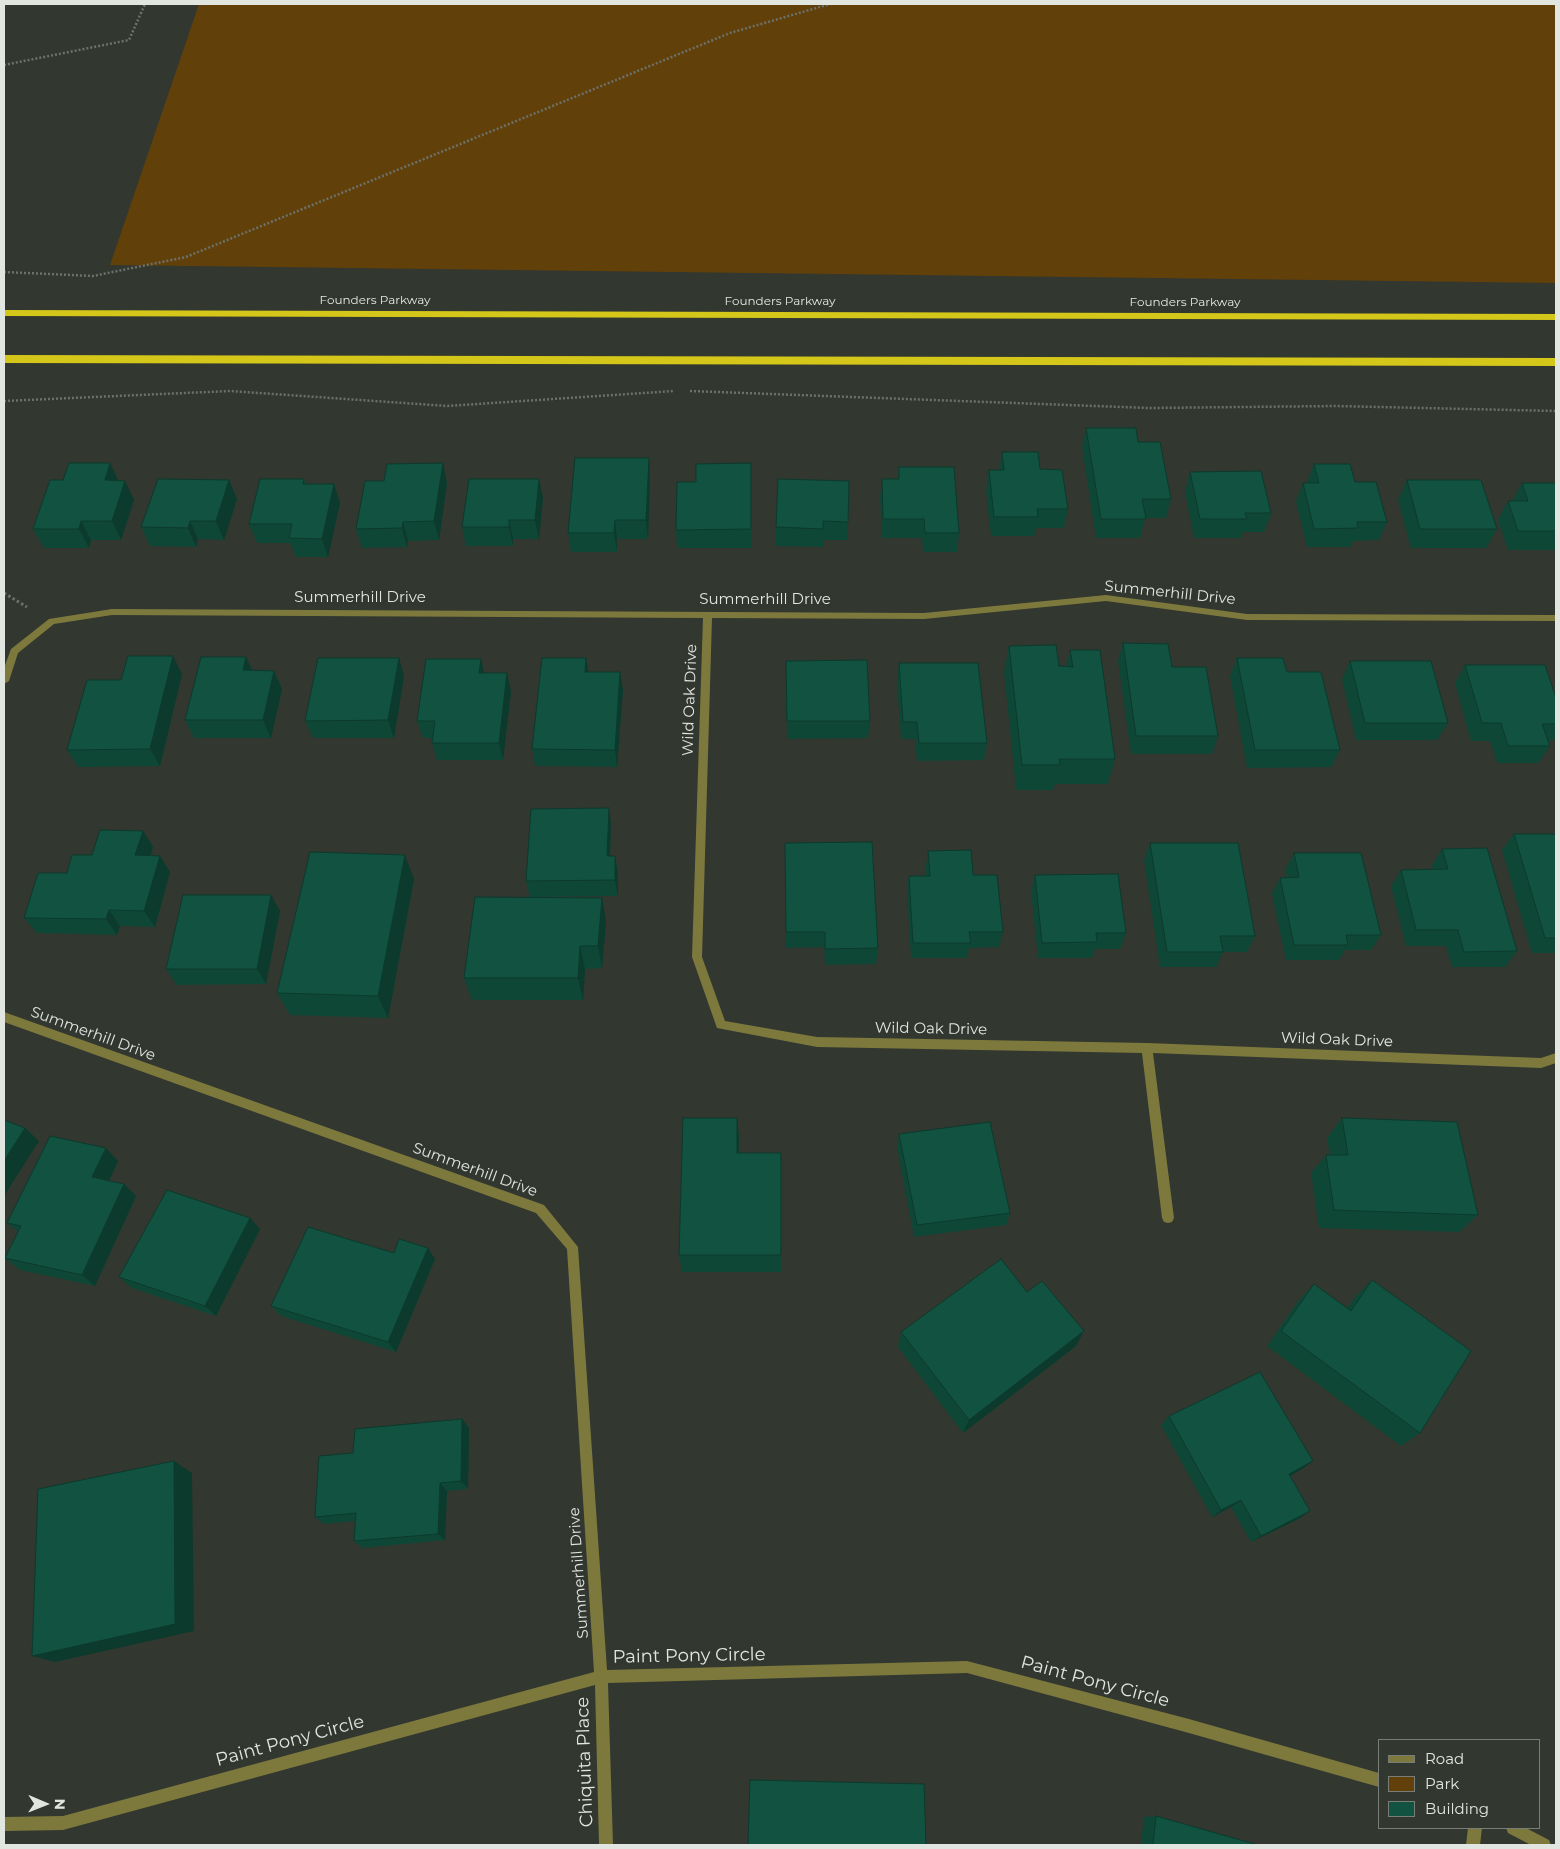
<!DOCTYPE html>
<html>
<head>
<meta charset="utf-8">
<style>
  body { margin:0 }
  #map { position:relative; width:1560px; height:1849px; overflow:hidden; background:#323730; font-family:Montserrat,sans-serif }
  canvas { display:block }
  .frame { position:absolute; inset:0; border:5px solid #e2e6e1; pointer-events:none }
  .legend { position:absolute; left:1378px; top:1739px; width:162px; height:90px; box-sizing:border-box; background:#323730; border:1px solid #787d77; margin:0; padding:6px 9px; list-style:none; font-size:15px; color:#e2e6e1 }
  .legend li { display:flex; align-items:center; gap:10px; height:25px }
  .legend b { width:25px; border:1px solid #787d77 }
  .north { position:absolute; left:20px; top:1779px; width:50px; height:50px; -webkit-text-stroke:4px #323730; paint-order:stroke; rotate:91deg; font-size:14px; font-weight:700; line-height:20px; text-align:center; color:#e2e6e1 }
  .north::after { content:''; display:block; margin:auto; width:18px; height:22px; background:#e2e6e1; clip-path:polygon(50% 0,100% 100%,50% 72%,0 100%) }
</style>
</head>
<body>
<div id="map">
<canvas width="1560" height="1849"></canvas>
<div class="frame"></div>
<ul class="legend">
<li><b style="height:6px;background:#7d793d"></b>Road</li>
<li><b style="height:14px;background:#624009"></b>Park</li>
<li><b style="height:14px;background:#115340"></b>Building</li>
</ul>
<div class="north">N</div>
</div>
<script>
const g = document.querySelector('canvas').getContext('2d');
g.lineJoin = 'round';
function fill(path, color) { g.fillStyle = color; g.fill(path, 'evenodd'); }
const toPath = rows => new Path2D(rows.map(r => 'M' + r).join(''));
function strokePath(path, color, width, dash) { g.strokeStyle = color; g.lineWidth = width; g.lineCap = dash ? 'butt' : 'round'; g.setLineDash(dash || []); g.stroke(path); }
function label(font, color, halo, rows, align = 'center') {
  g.font = font + ' Montserrat,sans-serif'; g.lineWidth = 5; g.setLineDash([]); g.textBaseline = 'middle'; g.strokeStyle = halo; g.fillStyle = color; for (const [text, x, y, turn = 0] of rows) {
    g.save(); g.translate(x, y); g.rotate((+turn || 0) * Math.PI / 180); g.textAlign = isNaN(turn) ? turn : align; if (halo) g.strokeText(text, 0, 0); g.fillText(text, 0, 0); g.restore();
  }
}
fill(toPath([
  [199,4,1556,4,1556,283,110,265]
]), '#624009');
strokePath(toPath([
  [4,65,129,40,145,4],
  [4,272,93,276,186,257,730,33,830,4],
  [690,391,1149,408,1336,406,1556,411],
  [4,401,230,391,447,406,674,391]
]), '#6c716a', 2.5, [2, 2]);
strokePath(toPath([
  [4,593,27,607]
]), '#6c716a', 3, [2.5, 2.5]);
fill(toPath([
  [1106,595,1247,614,1556,615,1556,621,1247,620,1106,601,924,619,712,618,702,957,725,1021,817,1037,1147,1043,1541,1058,1556,1053,1556,1063,1541,1068,1153,1053,1174,1218,1172,1222,1168,1223,1164,1222,1162,1218,1142,1053,817,1047,717,1028,692,957,703,618,112,615,54,624,18,653,9,681,4,684,4,668,11,649,49,619,112,609,924,613,1106,595],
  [4,1012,544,1205,578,1247,607,1670,967,1661,1189,1719,1379,1773,1379,1787,1189,1733,967,1673,608,1683,613,1845,599,1845,595,1685,63,1830,4,1831,4,1817,63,1816,594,1672,567,1249,536,1213,4,1022,4,1012],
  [1468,1828,1482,1828,1480,1845,1466,1845,1468,1828],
  [1506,1828,1526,1828,1549,1840,1551,1845,1531,1845,1508,1833,1506,1828]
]), '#7d793d');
fill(toPath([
  [4,310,1556,314,1556,320,4,316,4,310],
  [4,355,1556,358,1556,366,4,363,4,355]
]), '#d4c71a');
fill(toPath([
  [1086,428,1138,442,1171,499,1166,518,1145,518,1140,538,1096,538,1082,447],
  [1002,452,1040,469,1068,509,1064,528,1036,528,1034,536,991,536,986,490,989,470,999,470],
  [443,463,447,483,439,540,408,541,407,547,362,548,356,529],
  [751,463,751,548,677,548,676,530,696,482],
  [1314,464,1355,482,1387,522,1379,540,1353,541,1350,547,1307,547,1296,502,1303,483,1307,483],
  [899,467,959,533,957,552,923,552,922,538,882,538,880,498,882,479,898,479],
  [1190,472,1271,513,1264,532,1243,532,1241,538,1194,538,1185,491],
  [650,477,648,539,617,539,617,552,571,552,568,533],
  [304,479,306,484,334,484,340,503,328,557,296,557,290,543,257,543,249,524],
  [539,479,543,498,539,539,513,539,513,546,466,546,462,527],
  [778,479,848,522,847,540,823,540,823,547,776,546,776,527],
  [119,480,134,500,121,540,91,540,89,548,44,548,33,529],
  [229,480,237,499,224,540,198,539,196,547,150,546,141,527],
  [1407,480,1497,529,1486,548,1411,548,1398,500],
  [1522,483,1556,483,1556,550,1508,550,1498,520,1508,501,1512,501],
  [1123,643,1172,667,1218,736,1212,754,1131,754,1118,661],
  [1009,646,1059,666,1066,666,1070,650,1115,759,1108,784,1055,784,1053,790,1016,790,1004,672],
  [246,657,252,670,274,671,282,689,271,738,194,738,185,720],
  [586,658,588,672,623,690,617,767,535,766,532,749],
  [1237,658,1287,672,1340,750,1331,767,1247,768,1230,676],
  [481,659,484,673,511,691,503,760,437,760,432,743,432,738,423,738,417,721],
  [1350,661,1448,723,1437,740,1356,740,1342,679],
  [899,663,987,743,984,760,917,761,915,739,901,739,897,681],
  [1465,665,1556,698,1556,736,1553,741,1548,741,1550,746,1538,763,1497,763,1490,741,1471,741,1455,683],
  [182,674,160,766,78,767,67,750,121,680],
  [404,676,394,738,313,738,305,721],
  [786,679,870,721,868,738,787,739],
  [611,824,610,856,615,856,618,873,618,896,530,897,526,881],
  [143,831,153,847,151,856,170,872,155,927,120,926,117,935,37,933,24,918,67,873],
  [1514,834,1556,834,1556,953,1532,953,1502,850],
  [1150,843,1255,936,1247,952,1223,952,1216,967,1160,967,1144,860],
  [1442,849,1517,951,1505,967,1452,967,1446,946,1406,946,1391,886,1401,870,1433,869,1432,865],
  [928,851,973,875,1003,932,999,947,969,948,967,958,911,958,907,892,909,876,926,876,926,867],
  [1294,853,1381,935,1371,950,1345,950,1339,960,1286,960,1272,894,1280,878,1287,878,1285,870],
  [785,859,878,948,876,964,825,965,824,947,786,948],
  [1035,875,1126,933,1120,949,1095,949,1092,958,1038,958,1031,891],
  [414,879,388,1018,290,1015,277,993],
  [280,911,266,984,177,985,166,969],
  [606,921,602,968,585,969,583,1000,472,1000,464,978],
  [1342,1118,1478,1215,1459,1232,1319,1228,1311,1173,1326,1155,1330,1155,1327,1138],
  [899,1134,1010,1213,1006,1225,914,1237,897,1147],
  [739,1137,738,1153,781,1153,781,1272,682,1272,679,1255],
  [118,1161,109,1181,124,1184,136,1196,95,1286,20,1270,5,1258,18,1232,7,1223],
  [260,1229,216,1316,132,1288,119,1277],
  [394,1253,435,1259,396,1352,281,1316,271,1306],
  [1372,1280,1420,1433,1401,1446,1267,1346,1299,1300,1314,1284,1347,1308,1356,1296],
  [901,1332,1076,1346,963,1433,898,1347],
  [1169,1416,1313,1461,1302,1469,1290,1476,1300,1518,1251,1542,1231,1507,1212,1517,1161,1425],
  [462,1419,469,1428,468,1489,447,1491,445,1540,363,1548,354,1541,355,1521,324,1524,315,1517,353,1453],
  [1156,1816,1258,1845,1141,1845,1144,1817]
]), '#0f4737');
fill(toPath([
  [649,458,650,477,648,539,646,520],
  [110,463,119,482,105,480],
  [443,463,447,483,439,540,434,521],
  [539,479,543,498,539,539,535,520],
  [229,480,237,499,224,540,216,521],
  [125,481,134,500,121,540,112,521],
  [334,484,340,503,328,557,322,539],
  [509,520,513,539,513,546,509,527],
  [615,520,617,539,617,552,614,533],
  [81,521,91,540,89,548,79,529],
  [190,521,198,539,196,547,188,528],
  [403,522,408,541,407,547,402,528],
  [173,656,182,674,160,766,150,749],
  [246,657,254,675,243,670],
  [399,658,404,676,394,738,388,720],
  [586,658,589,676,585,672],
  [481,659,485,677,479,673],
  [274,671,282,689,271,738,263,720],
  [620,672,623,690,617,767,615,750],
  [507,673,511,691,503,760,499,743],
  [609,808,611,824,609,872,607,856],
  [143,831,153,847,146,871,135,855],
  [405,855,414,879,388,1018,378,996],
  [160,856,170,872,155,927,144,911],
  [615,856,618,873,618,896,615,880],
  [271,895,280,911,266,984,257,969],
  [602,898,606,921,602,968,598,946],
  [109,910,120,926,117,935,106,919],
  [580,946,585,969,583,1000,578,978],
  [737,1118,739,1137,738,1172,737,1153],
  [25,1128,39,1141,4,1196,4,1161],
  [106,1148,118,1161,105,1189,92,1177],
  [124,1184,136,1196,95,1286,82,1275],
  [250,1218,260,1229,216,1316,205,1306],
  [428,1248,435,1259,396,1352,388,1342],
  [1084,1331,1076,1346,963,1433,969,1420],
  [462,1419,469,1428,468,1489,461,1481],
  [174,1461,192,1473,194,1631,55,1662,32,1656],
  [1313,1461,1302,1469,1279,1482,1289,1474],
  [440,1483,447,1491,445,1540,438,1534],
  [1241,1500,1231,1507,1212,1517,1221,1510],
  [1310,1511,1300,1518,1251,1542,1261,1536]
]), '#0c3a2d');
const building = toPath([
  [1086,428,1136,428,1138,442,1160,442,1171,499,1142,499,1146,519,1101,519,1086,428],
  [1002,452,1038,452,1040,469,1062,470,1068,509,1037,509,1038,517,994,517,989,470,1004,470,1002,452],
  [575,458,649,458,646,520,615,520,614,533,568,533,575,458],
  [69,463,110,463,105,480,125,481,112,521,81,521,79,529,33,529,50,480,63,480,69,463],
  [443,463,434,521,403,522,402,528,356,529,365,481,384,481,387,464,443,463],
  [751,463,751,529,676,530,677,482,696,482,696,464,751,463],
  [1314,464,1350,464,1355,482,1376,482,1387,522,1357,522,1358,528,1314,529,1303,483,1319,483,1314,464],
  [899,467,954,467,959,533,925,533,924,519,883,519,882,479,899,479,899,467],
  [1261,471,1271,513,1245,513,1247,519,1200,519,1190,472,1261,471],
  [158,479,229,480,216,521,190,521,188,528,141,527,158,479],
  [260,479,304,479,303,484,334,484,322,539,289,538,292,524,249,524,260,479],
  [469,479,539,479,535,520,509,520,509,527,462,527,469,479],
  [778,479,849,481,848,522,823,521,823,529,776,527,778,479],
  [1407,480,1481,480,1497,529,1420,529,1407,480],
  [1522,483,1556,483,1556,531,1518,531,1508,501,1528,501,1522,483],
  [1123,643,1168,644,1172,667,1206,667,1218,736,1136,736,1123,643],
  [1056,645,1059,666,1073,667,1070,650,1100,650,1115,759,1059,759,1060,765,1022,765,1009,646,1056,645],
  [128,656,173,656,150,749,67,750,87,680,121,680,128,656],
  [201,657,246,657,243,670,274,671,263,720,185,720,201,657],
  [318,658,399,658,388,720,305,721,318,658],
  [542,658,586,658,585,672,620,672,615,750,532,749,542,658],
  [1237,658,1283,658,1287,672,1321,672,1340,750,1255,750,1237,658],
  [426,659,481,659,479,673,507,673,499,743,432,743,435,721,417,721,426,659],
  [867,660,870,721,787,721,786,661,867,660],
  [1350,661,1431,661,1448,723,1365,723,1350,661],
  [899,663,978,663,987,743,919,743,917,722,903,722,899,663],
  [1465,665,1545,665,1556,698,1556,724,1542,724,1550,746,1508,746,1501,723,1482,723,1465,665],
  [609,808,607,856,615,856,615,880,526,881,531,809,609,808],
  [100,830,143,831,135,855,160,856,144,911,109,910,106,919,24,918,38,873,67,873,72,855,92,855,100,830],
  [1514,834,1556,834,1556,938,1545,938,1514,834],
  [872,842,878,948,825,949,825,932,786,932,785,843,872,842],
  [1150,843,1238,843,1255,936,1220,936,1223,952,1167,952,1150,843],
  [1487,848,1517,951,1464,952,1458,930,1416,930,1401,870,1448,869,1442,849,1487,848],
  [971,850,973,875,997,875,1003,932,969,932,971,943,913,943,909,876,930,876,928,851,971,850],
  [310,852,405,855,378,996,277,993,310,852],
  [1294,853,1361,853,1381,935,1346,935,1348,945,1294,945,1280,878,1299,877,1294,853],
  [1118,874,1126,933,1096,933,1097,942,1042,943,1035,875,1118,874],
  [183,895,271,895,257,969,166,969,183,895],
  [475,897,602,898,598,946,580,946,578,978,464,978,475,897],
  [683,1118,737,1118,737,1153,781,1153,781,1255,679,1255,683,1118],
  [1342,1118,1457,1122,1478,1215,1334,1210,1326,1155,1348,1155,1342,1118],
  [4,1120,25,1128,4,1161,4,1120],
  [990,1122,1010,1213,917,1225,899,1134,990,1122],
  [50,1136,106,1148,92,1177,124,1184,82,1275,5,1258,21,1226,7,1223,50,1136],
  [167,1190,250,1218,205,1306,119,1277,167,1190],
  [308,1227,394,1253,399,1239,428,1248,388,1342,271,1306,308,1227],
  [1001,1259,1027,1292,1042,1281,1084,1331,969,1420,901,1332,1001,1259],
  [1372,1280,1471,1351,1420,1433,1281,1331,1314,1284,1351,1311,1372,1280],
  [1260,1372,1313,1461,1289,1474,1310,1511,1261,1536,1241,1500,1221,1510,1169,1416,1260,1372],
  [462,1419,461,1481,440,1483,438,1534,354,1541,356,1513,315,1517,319,1456,353,1453,355,1429,462,1419],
  [174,1461,175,1624,32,1656,38,1489,174,1461],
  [750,1780,924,1784,926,1845,748,1845,750,1780],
  [1156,1816,1258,1845,1153,1845,1156,1816]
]);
fill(building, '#115340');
strokePath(building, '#0c3a2d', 1);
label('12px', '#e2e6e1', '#323730', [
  ["Founders Parkway",375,300],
  ["Founders Parkway",780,301],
  ["Founders Parkway",1185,302]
]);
label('15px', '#e2e6e1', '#323730', [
  ["Summerhill Drive",1170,593,6],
  ["Summerhill Drive",360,598],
  ["Summerhill Drive",765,600],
  ["Wild Oak Drive",690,700,-88],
  ["Wild Oak Drive",931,1029,1],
  ["Summerhill Drive",93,1034,20],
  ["Wild Oak Drive",1337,1040,2],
  ["Summerhill Drive",475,1170,20],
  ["Summerhill Drive",579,1573,-94]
]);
label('18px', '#e2e6e1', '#323730', [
  ["Paint Pony Circle",689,1656,-1],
  ["Paint Pony Circle",1095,1682,15],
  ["Paint Pony Circle",290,1741,-15],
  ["Chiquita Place",585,1762,-92]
]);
</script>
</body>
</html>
